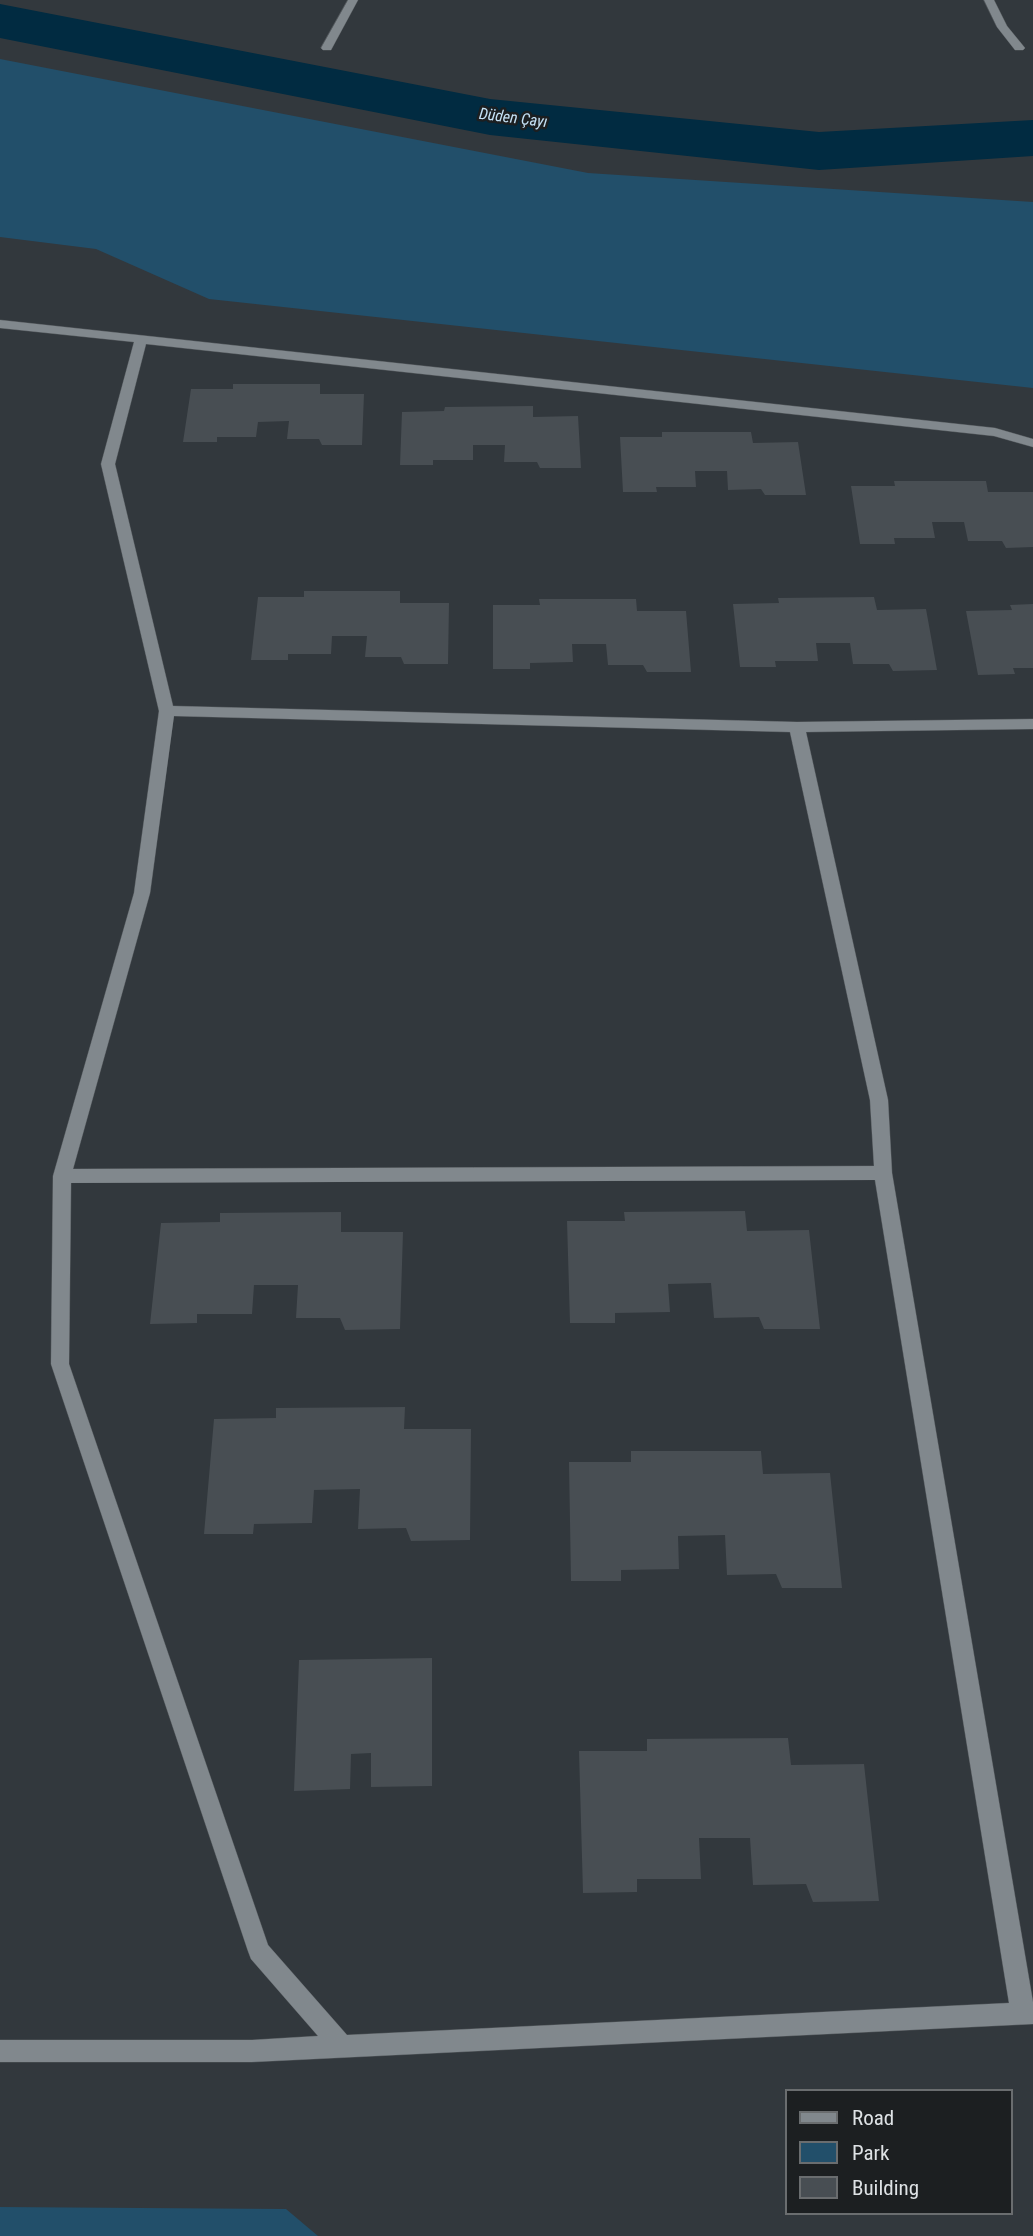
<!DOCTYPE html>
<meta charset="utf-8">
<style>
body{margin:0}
#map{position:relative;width:1033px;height:2236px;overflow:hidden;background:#32383d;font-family:"Roboto Condensed",sans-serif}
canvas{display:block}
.legend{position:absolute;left:785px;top:2089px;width:228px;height:126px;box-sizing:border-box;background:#1c1f21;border:2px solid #6a6d6f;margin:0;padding:9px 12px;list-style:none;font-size:21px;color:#dee2e5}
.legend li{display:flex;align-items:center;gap:14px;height:35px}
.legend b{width:35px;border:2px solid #6a6d6f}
</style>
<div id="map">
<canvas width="1033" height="2236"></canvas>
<ul class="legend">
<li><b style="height:9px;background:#81888d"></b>Road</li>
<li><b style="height:19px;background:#224f6a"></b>Park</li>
<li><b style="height:19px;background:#484e53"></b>Building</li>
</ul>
</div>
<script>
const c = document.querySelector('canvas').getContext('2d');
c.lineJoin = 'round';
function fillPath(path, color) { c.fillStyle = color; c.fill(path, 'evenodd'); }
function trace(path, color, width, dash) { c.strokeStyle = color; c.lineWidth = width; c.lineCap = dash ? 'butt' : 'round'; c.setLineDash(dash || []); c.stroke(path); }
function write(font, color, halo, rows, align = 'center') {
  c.font = font + ' "Roboto Condensed",sans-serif'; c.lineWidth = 5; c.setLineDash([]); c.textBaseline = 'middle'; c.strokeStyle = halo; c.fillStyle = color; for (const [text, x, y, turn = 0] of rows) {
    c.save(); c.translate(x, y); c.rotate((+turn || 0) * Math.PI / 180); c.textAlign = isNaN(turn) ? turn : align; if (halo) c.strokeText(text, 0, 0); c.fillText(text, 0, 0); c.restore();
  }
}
fillPath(new Path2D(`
 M0,59L588,173L1033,202V388L209,299L96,249L0,237Z
 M0,2207L286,2209L318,2236H0Z`), '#224f6a');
fillPath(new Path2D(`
 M0,4L490,99L819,132L1033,120V156L819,170L490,135L0,38Z`), '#012b41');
fillPath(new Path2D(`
 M233,384H320V394H364L362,445H322L319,439H287L289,421L258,422L256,437H217V442H183L191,389H233Z
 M533,406V417L578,416L581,468H540L537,462H504L505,445H473V460H433V465H400L402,412L444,411L445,407Z
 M662,432H751L753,443L798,442L806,495H765L761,489L728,490L727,471H695L696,487H656L657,492H623L620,437H662Z
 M894,481H986L988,492H1033V547L1006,548L1002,541H968L964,522H932L935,538H894L895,544H860L851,486H895Z
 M304,591H400V603H449L448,664H404L401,657H365L367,636H332L331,654H288V660H251L258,597H304Z
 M874,597L877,610L926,609L937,670L893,671L889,664H853L850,643H816L818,661H775L776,667H740L733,604L779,603L778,598Z
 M539,599H636L637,611H686L691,672H647L643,665H608L606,644H572L573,662L530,663V669H493V605H540Z
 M1033,604V668H1013L1015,674L978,675L966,611L1012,610L1010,605Z
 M745,1211L747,1231L809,1230L820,1329H764L759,1317L714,1318L711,1283L668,1284L670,1312L615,1313V1323H570L567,1221H625L624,1212Z
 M341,1212V1232H403L400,1329L345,1330L340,1318H296L298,1285H254L252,1314H197V1323L150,1324L161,1223L220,1222V1213Z
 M405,1407L404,1429H471L470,1540L411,1541L406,1528L358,1529L360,1489L314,1490L312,1523L254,1524L253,1534H204L214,1419L276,1418V1408Z
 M631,1451H761L763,1474L830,1473L842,1588H782L776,1574L727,1575L725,1535L678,1536L679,1569L621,1570V1581H571L569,1462H631Z
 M432,1658V1786L371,1787V1753L351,1754L350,1789L294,1791L299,1660Z
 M788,1738L791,1765L864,1764L879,1901L813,1902L806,1884L753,1885L750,1838H699L701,1879H637V1892L583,1893L579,1751H647V1739Z`), '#484e53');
const minor = new Path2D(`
 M348,0H358L331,50H323L321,48Z
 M984,0H994L1007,26L1025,48L1023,50H1015L997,27Z
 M0,320L995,428L1033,439V447L994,436L146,344L115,464L173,706L797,722L1033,719V729L806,732L888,1100L892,1173L1033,2002V2024L252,2062H0V2040H252L318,2036L251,1959L248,1951L51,1364L53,1176L134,893L159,711L101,464L134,342L0,328ZM174,716L790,732L870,1100L874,1166L73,1169L150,893ZM875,1180L1009,2003L347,2035L268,1945L69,1364L71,1183Z`);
trace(minor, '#51565a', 1);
fillPath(minor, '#81888d');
write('italic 16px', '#c4e1f5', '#1c1f21', [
 ["Düden Çayı",513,119,7]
]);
</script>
